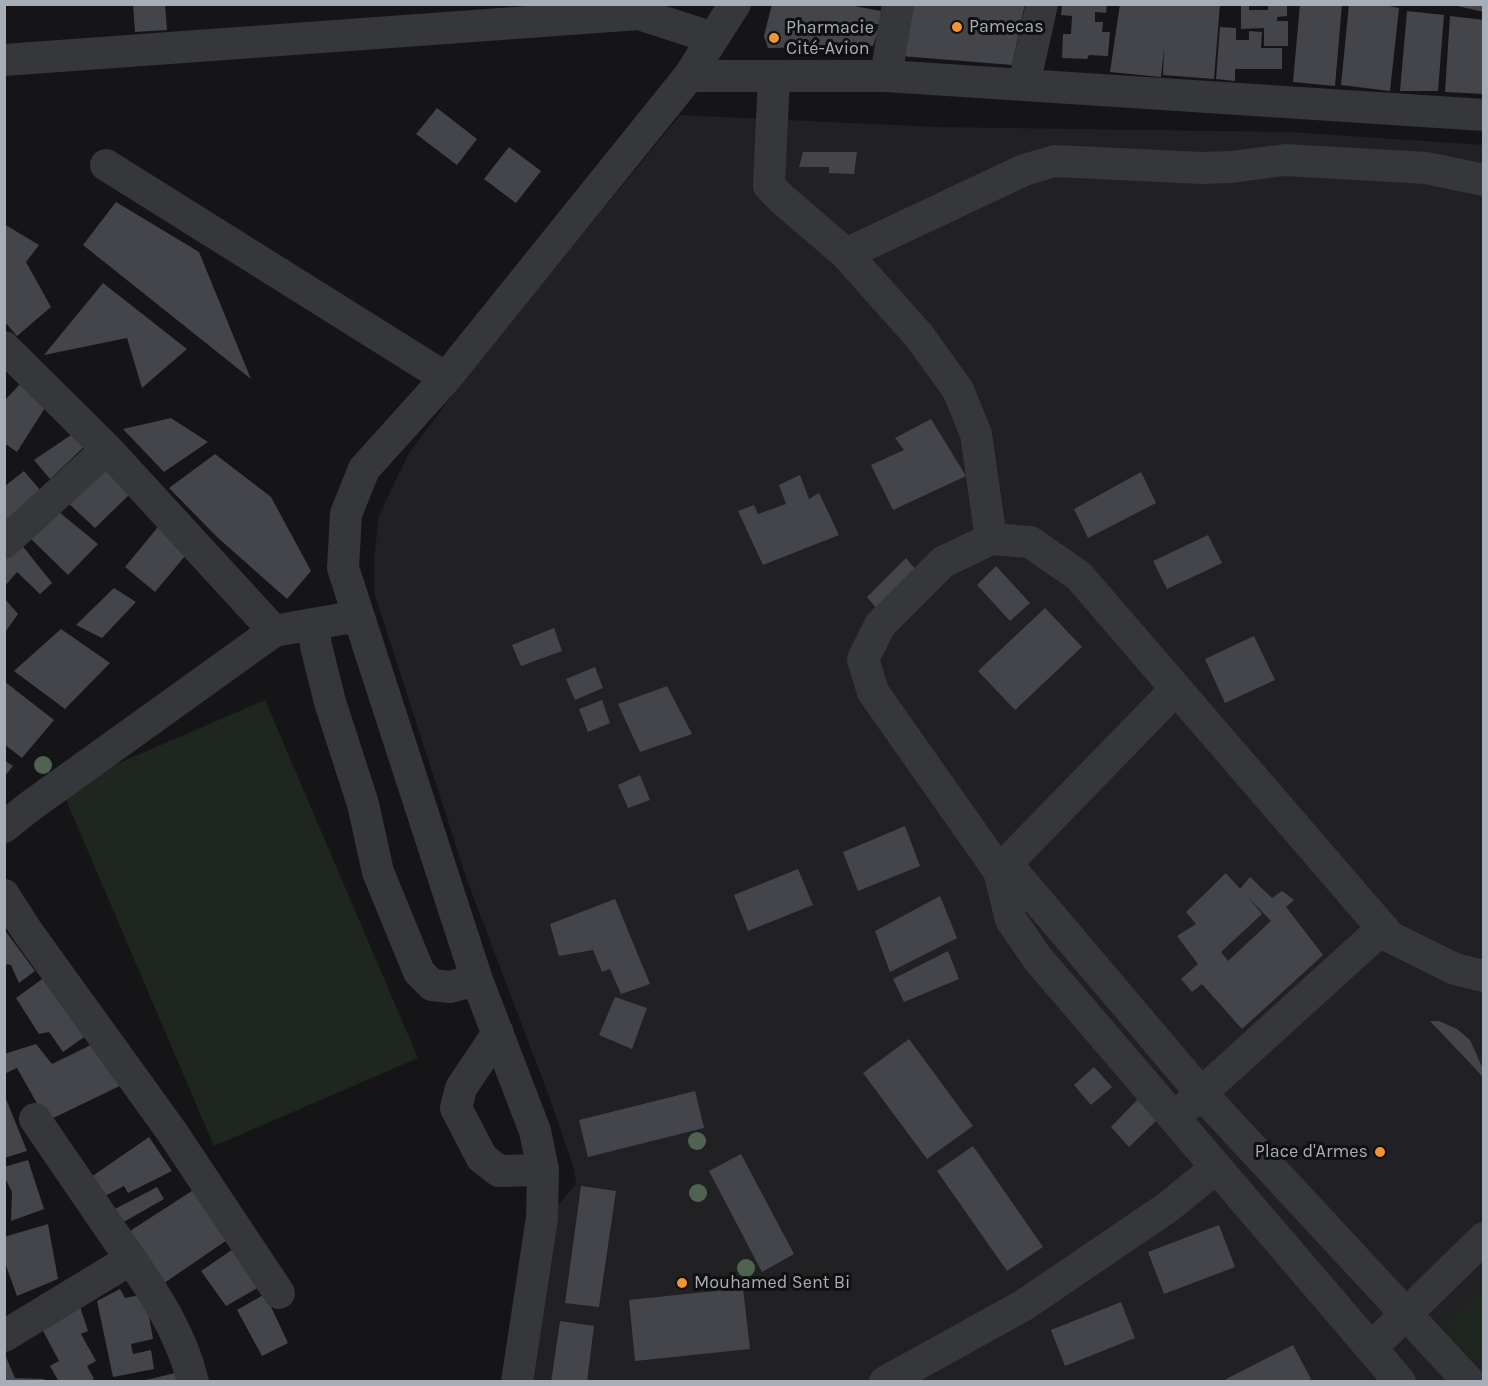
<!DOCTYPE html>
<meta charset="utf-8">
<style>
body{margin:0}
#map{position:relative;width:1488px;height:1386px;overflow:hidden;background:#151517;font-family:Karla,sans-serif}
canvas{display:block}
.frame{position:absolute;inset:0;border:6px solid #a7aeb7;pointer-events:none}
</style>
<div id="map">
<canvas width="1488" height="1386"></canvas>
<div class="frame"></div>
</div>
<script>
const c = document.querySelector('canvas').getContext('2d');
c.lineJoin = 'round';
function fillPath(path, color) { c.fillStyle = color; c.fill(path, 'evenodd'); }
function trace(path, color, width, dash) { c.strokeStyle = color; c.lineWidth = width; c.lineCap = dash ? 'butt' : 'round'; c.setLineDash(dash || []); c.stroke(path); }
function write(font, color, halo, rows, align = 'center') {
  c.font = font + ' Karla,sans-serif'; c.lineWidth = 6; c.setLineDash([]); c.textBaseline = 'middle'; c.strokeStyle = halo; c.fillStyle = color; for (const [text, x, y, turn = 0] of rows) {
    c.save(); c.translate(x, y); c.rotate((+turn || 0) * Math.PI / 180); c.textAlign = isNaN(turn) ? turn : align; if (halo) c.strokeText(text, 0, 0); c.fillText(text, 0, 0); c.restore();
  }
}
fillPath(new Path2D(`
 M680,115L937,127L1291,132L1483,145V1381H530L557,1206L576,1184L574,1169L550,1099L468,883L374,592V559L379,515L408,455L464,379Z`), '#212123');
fillPath(new Path2D(`
 M265,700L418,1058L214,1146L61,788Z
 M1483,1289V1368L1444,1326Z`), '#1f261f');
fillPath(new Path2D(`
 M133,4H165L167,30L135,32Z
 M772,4H844L881,11L880,24H868V29L878,31L873,46L768,48L764,36Z
 M908,4H1025L1012,65L901,56Z
 M1062,4H1107L1106,13L1095,12V22H1103L1102,32H1110L1108,56L1089,55L1087,59L1062,58L1063,34H1071L1072,16L1061,15Z
 M1120,4H1220L1214,79L1163,75L1164,49L1161,77L1110,72Z
 M1241,4H1249V10H1268V4H1287V16L1277,17V21H1288V46H1264V28L1241,29Z
 M1300,4H1342L1335,86L1293,82Z
 M1349,4H1378L1399,8L1390,91L1341,85Z
 M1453,4H1484V12L1453,5Z
 M1407,11L1444,15L1438,91H1400Z
 M1450,16L1484,20V94L1445,92Z
 M1220,27L1236,28V40H1249V31L1262,32L1261,48H1282V69H1235V81L1216,79Z
 M437,108L477,139L457,165L416,134Z
 M509,147L541,171L516,203L484,179Z
 M803,152H857L854,174L829,173V167H799Z
 M116,202L199,252L251,379L83,245Z
 M4,224L39,245L26,262L51,307L17,336L4,321Z
 M103,283L187,349L142,388L127,338L44,355Z
 M22,382L45,408L17,452L7,445L4,446V401Z
 M171,418L208,442L164,472L123,429Z
 M931,419L966,476L893,510L871,465L904,450L895,438Z
 M71,435L86,445L50,479L34,460Z
 M215,454L271,497L311,571L287,599L217,537L169,488Z
 M104,463L133,491L95,528L66,501Z
 M24,471L40,490L5,526V486Z
 M1141,472L1156,503L1088,538L1074,509Z
 M800,475L809,499L819,493L839,535L763,565L738,511L754,505L758,514L786,504L779,485Z
 M59,512L98,544L68,575L30,538Z
 M162,522L190,550L155,592L125,567Z
 M1208,535L1222,563L1167,589L1153,561Z
 M21,544L52,583L40,594L17,572L4,587V560Z
 M906,558L920,575L881,614L867,597Z
 M996,566L1030,603L1010,621L977,585Z
 M114,588L136,602L102,638L76,625Z
 M4,598L18,614L6,631L4,629Z
 M1045,608L1082,647L1015,710L978,671Z
 M554,628L562,651L521,666L512,645Z
 M61,629L110,663L65,709L14,671Z
 M1254,636L1275,680L1225,703L1205,659Z
 M595,667L603,688L575,700L566,679Z
 M4,681L54,720L22,758L4,744Z
 M667,686L692,734L640,752L618,704Z
 M602,700L610,723L588,732L579,709Z
 M4,760L13,766L4,777Z
 M640,775L650,800L628,808L618,785Z
 M905,826L920,866L858,891L843,852Z
 M798,869L813,905L748,931L734,895Z
 M1226,873L1240,889L1250,877L1272,898L1282,891L1294,900L1286,907L1323,955L1242,1029L1202,984L1192,992L1181,979L1198,964L1177,936L1196,924L1186,912ZM1248,897L1271,921L1228,961L1221,952L1262,914Z
 M940,896L957,938L890,972L875,931Z
 M615,899L650,984L621,994L610,969L602,972L593,950L559,956L550,924Z
 M4,929L35,971L19,983L11,965L4,964Z
 M948,951L959,979L904,1002L893,979Z
 M45,977L87,1035L63,1052L49,1032L39,1034L16,998Z
 M615,997L647,1008L632,1049L599,1035Z
 M1430,1021H1439L1457,1029L1470,1040L1483,1069L1484,1078Z
 M909,1039L973,1126L927,1159L863,1073Z
 M97,1042L128,1082L47,1121L17,1068L4,1074V1054L36,1044L52,1064Z
 M1094,1067L1112,1087L1091,1105L1074,1085Z
 M695,1091L704,1128L588,1157L579,1120Z
 M4,1094L27,1151L4,1158Z
 M1140,1097L1158,1119L1129,1147L1111,1127Z
 M149,1137L172,1171L128,1193L124,1186L103,1197L91,1177Z
 M973,1146L1043,1247L1007,1271L937,1171Z
 M741,1154L794,1254L762,1272L709,1171Z
 M28,1160L44,1209L11,1221L12,1192L4,1176V1167Z
 M581,1186L616,1191L599,1307L565,1303Z
 M157,1187L164,1199L120,1224L113,1210Z
 M198,1187L230,1238L157,1288L130,1231Z
 M48,1224L58,1279L17,1296L4,1260V1237Z
 M1219,1225L1235,1267L1164,1294L1148,1252Z
 M236,1247L261,1286L226,1306L201,1271Z
 M743,1288L750,1349L635,1361L629,1300Z
 M120,1289L125,1298L145,1294L153,1339L131,1344L133,1354L151,1350L154,1369L113,1377L97,1301Z
 M265,1294L288,1343L262,1356L237,1310Z
 M77,1297L88,1331L81,1334L96,1361L87,1366L94,1379L89,1382H59L50,1366L59,1361L42,1329Z
 M1121,1302L1135,1338L1065,1366L1051,1330Z
 M560,1321L594,1326L587,1382H551Z
 M1293,1345L1311,1379L1306,1382H1227L1226,1379Z
 M6,1357L15,1378L44,1379L45,1382H4V1358Z
 M179,1372L183,1382H143L142,1381Z`), '#44454a');
trace(new Path2D(`
 M4,60L639,14L713,38
 M689,76H886L1484,115
 M774,76L769,186L782,199L846,254L920,337L958,390L976,434L991,539
 M886,76L898,4
 M1024,85L1042,4
 M106,165L446,378
 M846,254L1024,170L1055,161L1202,168L1231,167L1285,160L1426,168L1484,180
 M4,347L107,449L274,631L358,616
 M4,543L107,449
 M313,624L316,646L330,702L363,804L378,872L419,972L432,985L450,987L477,980
 M4,827L29,807L274,631
 M1006,863L1201,1093L1469,1382
 M999,871L1176,689
 M4,895L27,931L172,1132L279,1293
 M498,1033L461,1088L456,1108L482,1158L499,1171L543,1170
 M1186,1107L1383,928
 M35,1119C61,1157 87,1195 113,1233C145,1279 180,1327 193,1382
 M4,1336L131,1259
 M1371,1348L1484,1238
 M517,1382L542,1218L543,1170L535,1131L477,980L343,568L346,514L364,469L446,378L689,76L735,4
 M885,1382L1024,1305L1168,1207L1216,1168
 M1400,1382L1038,959L1011,920L999,871L873,692L863,659L880,625L943,562L991,539L1030,542L1079,576L1390,937L1455,969L1484,976`), '#36373b', 32);
c.fillStyle = '#506350';
for (const [x, y] of [
 [43,765],
 [697,1141],
 [698,1193],
 [746,1268]
]) { c.beginPath(); c.arc(x, y, 9, 0, 2 * Math.PI); c.fill(); }
for (const [x, y, r, color] of [
 [957,27,6,"#f19432"],
 [774,38,6,"#f19432"],
 [1380,1152,6,"#f19432"],
 [682,1283,6,"#f19432"]
]) { const dot = new Path2D(); dot.arc(x, y, r, 0, 2 * Math.PI); c.fillStyle = color; c.fill(dot); trace(dot, '#101011', 2); }
write('18px', '#a7aeb7', '#101011', [
 ["Pamecas",969,27],
 ["Pharmacie",786,28],
 ["Cité-Avion",786,49],
 ["Place d'Armes",1368,1152,"right"],
 ["Mouhamed Sent Bi",694,1283]
], 'left');
</script>
